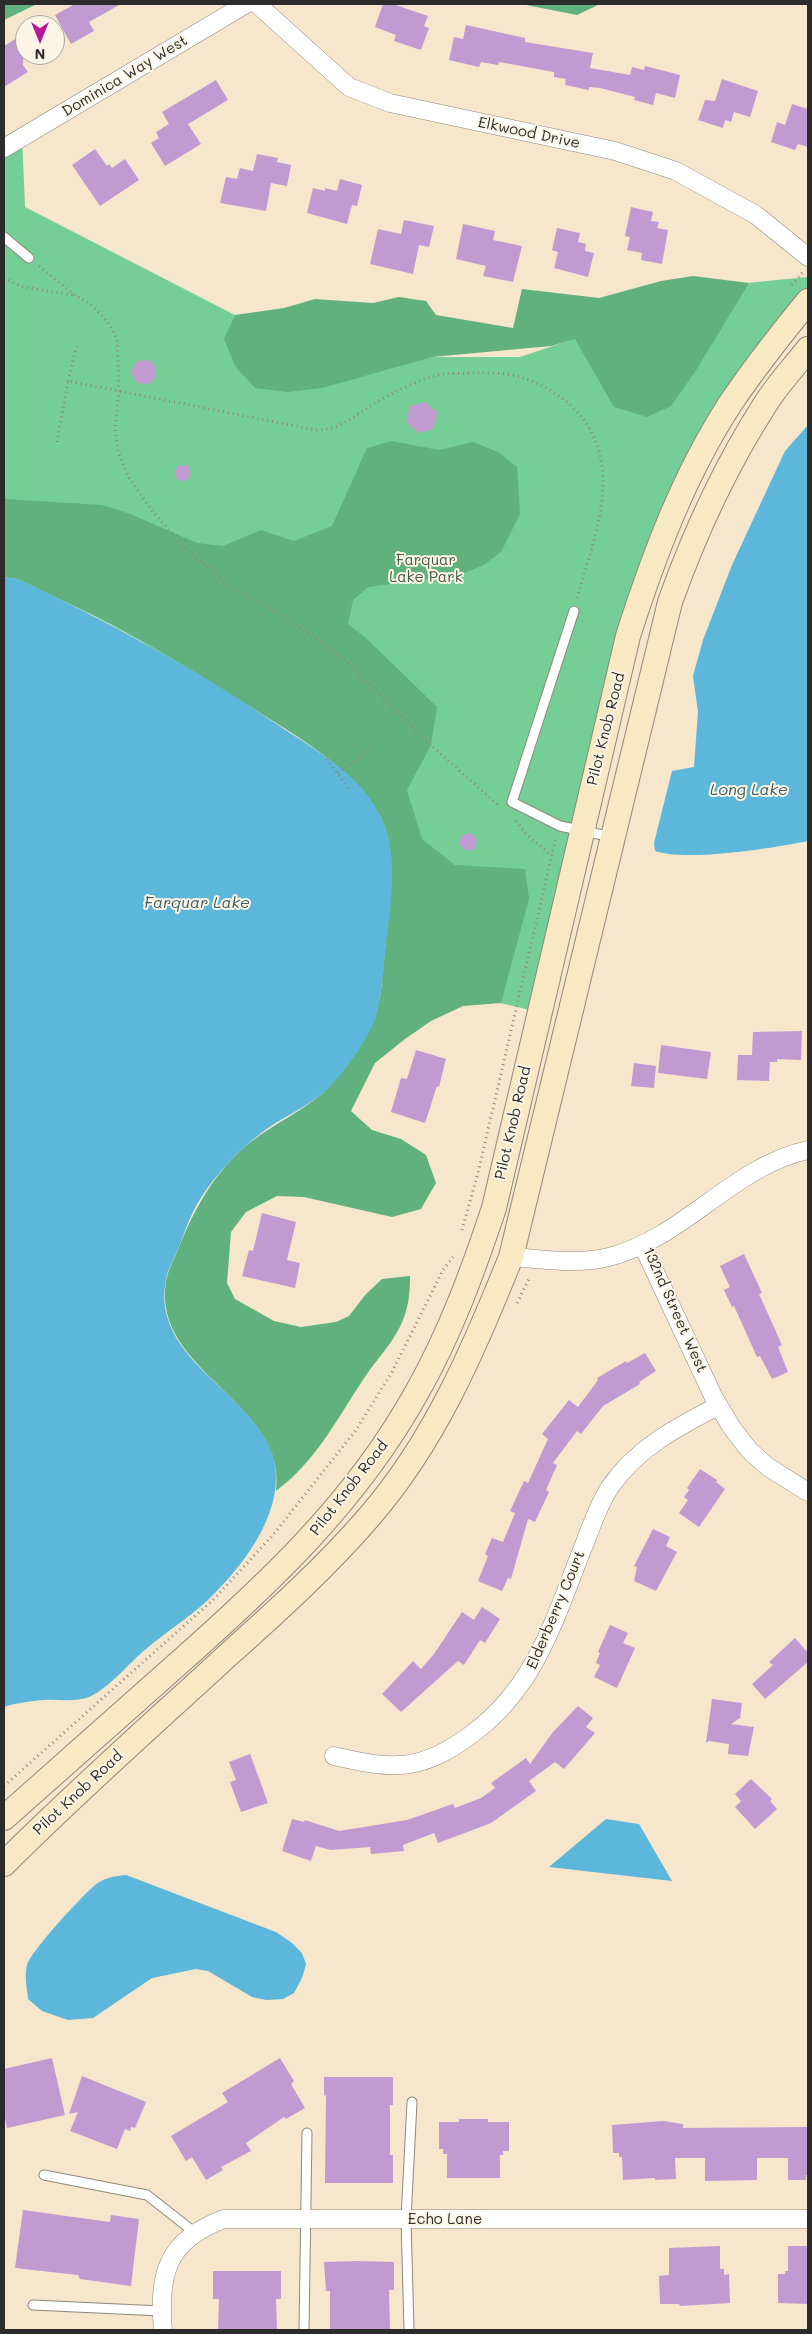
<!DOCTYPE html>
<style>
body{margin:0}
#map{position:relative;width:812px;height:2334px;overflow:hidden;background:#f5e6cc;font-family:Mali,sans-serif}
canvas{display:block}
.frame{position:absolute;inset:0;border:5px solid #2b2b2b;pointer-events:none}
.north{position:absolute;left:15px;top:15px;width:50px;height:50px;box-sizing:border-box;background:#fcf5e5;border:1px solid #a8a49b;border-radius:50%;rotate:180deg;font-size:14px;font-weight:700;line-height:20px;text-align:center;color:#2b2b2b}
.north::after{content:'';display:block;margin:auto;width:18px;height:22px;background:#b5179e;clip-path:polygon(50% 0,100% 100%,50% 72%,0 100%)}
</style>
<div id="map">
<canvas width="812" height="2334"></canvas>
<div class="frame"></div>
<div class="north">N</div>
</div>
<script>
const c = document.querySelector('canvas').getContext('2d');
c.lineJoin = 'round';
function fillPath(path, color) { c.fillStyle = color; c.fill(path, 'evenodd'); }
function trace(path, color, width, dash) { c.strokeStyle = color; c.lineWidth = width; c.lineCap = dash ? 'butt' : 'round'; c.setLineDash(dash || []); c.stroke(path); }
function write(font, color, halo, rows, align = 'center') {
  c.font = font + ' Mali,sans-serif'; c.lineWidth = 4; c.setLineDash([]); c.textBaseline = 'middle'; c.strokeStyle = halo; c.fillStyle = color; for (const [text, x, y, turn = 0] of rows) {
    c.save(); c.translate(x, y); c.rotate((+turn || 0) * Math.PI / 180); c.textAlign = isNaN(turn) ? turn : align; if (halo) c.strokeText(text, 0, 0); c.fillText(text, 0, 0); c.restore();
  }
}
fillPath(new Path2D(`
 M22,137L25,207L266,331L386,357H520L737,284L808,277V301L668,523L538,1012L404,980L381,981C387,933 399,869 383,824C365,769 265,716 217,687C182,667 148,644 113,626C82,609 50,595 18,579L4,577V148Z`), '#75ce95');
fillPath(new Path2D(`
 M4,4H37L4,20Z
 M521,4H600L577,15Z
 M693,276L749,283L695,372L671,406L647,417L614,407L575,339L551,346L432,357L322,388L288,392L255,388L235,366L224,339L235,315L284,308L315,299L373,303L399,297L426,301L436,315L513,328L522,289L599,298L661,281Z
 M391,441L439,450L473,442L498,452L517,467L520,514L501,552L482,566L459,575L368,587L353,600L348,624L367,639L437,707L431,745L407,790L422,839L455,865L525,869L529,899L501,1003L463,1006L431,1021L405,1039L375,1063L351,1111L372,1130L401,1139L426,1155L436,1183L421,1209L392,1217L304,1197L277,1196L246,1212L231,1232L227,1283L235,1299L274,1321L301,1327L336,1322L349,1316L366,1294L382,1279L410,1276C410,1292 409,1305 403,1320C395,1340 381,1354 369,1371C339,1414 319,1459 276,1491C288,1402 151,1372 166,1281C168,1271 173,1261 177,1252C194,1209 215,1170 252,1141C274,1124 304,1110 324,1092C333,1083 374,1026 376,1015C382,992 384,966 386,942C389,902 399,857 382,819C359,772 300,738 257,711C210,681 162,651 113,625C82,609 50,595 18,579L4,577V499L102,505L128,513L197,543L223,546L261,530L294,541L332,526L367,448Z`), '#60b17e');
fillPath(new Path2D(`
 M808,425V841C774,848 687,862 655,851L654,843L672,771L694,767L698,712L693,676L703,640L732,565L785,451Z
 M4,577L18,579C108,622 196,669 278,725C317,751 365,777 383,822C398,859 391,904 386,942C384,962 381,1005 374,1022C365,1043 349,1065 334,1082C316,1103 290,1113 268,1128C239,1149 209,1180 193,1212C187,1224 183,1237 178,1249C174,1259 168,1269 166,1279C151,1355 240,1387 268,1444C294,1496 251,1557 215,1593C195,1614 168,1630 146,1649C130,1662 109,1688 91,1696C76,1703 59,1699 43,1700C30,1701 16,1703 4,1707Z
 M606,1819L639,1824L672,1881L549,1867Z
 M126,1875L276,1932L292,1943L302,1953L306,1964L302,1978L294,1993L283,1999L266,2000L252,1997L208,1971L196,1969L152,1978L93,2018L68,2020L42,2011L28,1999C27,1987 24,1976 27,1965C32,1950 81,1897 94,1886C103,1878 114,1876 126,1875Z`), '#5cb7da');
fillPath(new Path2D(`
 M75,4H121L89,22L94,31L71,44L55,15Z
 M383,4H393L428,16L424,26L429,28L421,50L394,41L396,35L375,27Z
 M466,25L525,38V42L593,53L590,68L630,75L632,67L644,70L645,66L680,75L675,98L656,93L653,105L634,100L635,97L600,88L589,87V90L565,85L566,79L554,77V72L499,62L498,65L481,62L479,67L449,60L454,37L463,39Z
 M25,33L23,65L28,72L4,87V46Z
 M722,79L758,91L750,117L734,112L731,122L725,120L723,128L698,120L705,100L715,101Z
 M216,80L228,100L188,124L201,144L165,166L151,143L159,138L156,132L169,124L162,112Z
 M792,104L808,109V147L798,144L795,150L771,142L777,122L785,125Z
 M95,149L107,166L109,164L112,168L125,159L139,180L100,206L72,165Z
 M257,154L278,158L277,162L291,165L287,186L271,183L266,211L220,203L226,177L237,179L240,168L253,171Z
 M340,179L362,185L357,206L352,205L347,224L307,213L313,188L325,191V188L337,191Z
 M631,207L653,212L651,221L659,222L657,228L668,230L662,264L641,260L642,253L627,250L630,237L625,236Z
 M404,220L434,226L429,247L419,245L413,274L370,264L378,229L401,234Z
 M463,224L495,231L493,240L522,246L513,282L483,276L486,266L456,259Z
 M557,228L580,233L578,242L586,244L585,251L594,253L588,277L554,268L558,252L552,250Z
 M132 372a12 12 0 1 1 24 0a12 12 0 1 1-24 0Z
 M426,402L437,413L433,429L418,433L406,422L410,406Z
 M179,465L188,466L191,474L186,481L178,480L174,472Z
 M471,833L477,839L475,849L466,851L459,844L462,835Z
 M802,1031L801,1060L777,1059V1062H770L769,1081L737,1080L738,1055H752L753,1032Z
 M661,1045L711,1052L707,1079L658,1073Z
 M416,1050L446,1059L439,1087L437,1086L425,1123L391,1112L401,1078L407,1079Z
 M634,1063L656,1066L654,1088L631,1086Z
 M262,1213L296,1222L287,1260L300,1263L295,1288L242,1276L249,1250L253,1251Z
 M744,1254L762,1293L759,1294L782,1345L778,1347L788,1372L772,1379L760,1356L757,1357L734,1306L732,1307L724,1290L730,1287L720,1266Z
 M645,1353L656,1371L639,1382L640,1384L603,1406L581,1434L577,1431L553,1463L557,1465L546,1490L549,1492L535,1522L528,1519L511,1579L508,1578L502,1591L478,1581L488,1556L485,1554L492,1538L503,1542L515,1513L510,1511L524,1481L528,1483L548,1439L542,1434L569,1400L578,1407L598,1380L597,1378L626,1361L627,1363Z
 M700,1469L717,1480L716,1482L725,1489L699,1527L679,1513L688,1500L684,1497L689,1490L687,1488Z
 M653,1529L670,1537L666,1546L677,1552L656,1591L634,1581L637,1567L634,1566Z
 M482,1607L500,1619L485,1643L480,1640L464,1665L458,1661L401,1712L382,1694L413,1661L421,1669L434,1654L462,1612L474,1620Z
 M610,1625L628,1633L623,1643L635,1648L617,1688L594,1677L600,1665L596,1663L600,1653L598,1652Z
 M795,1638L808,1653V1662L765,1699L752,1684L773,1665L769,1662Z
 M712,1699L742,1703L740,1718L731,1724L754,1727L748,1756L728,1754L729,1744L709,1741L706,1743Z
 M578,1706L593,1718L586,1727L595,1733L564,1769L555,1762L529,1781L536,1791L491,1823L438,1843L434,1833L403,1845L404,1851L371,1854L370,1847L330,1850L316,1846L311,1861L282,1851L292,1819L304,1822L305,1820L339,1831L407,1820L453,1804L455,1808L481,1798L495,1788L491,1783L526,1758L530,1764L553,1732Z
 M250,1754L268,1803L241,1812L230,1782L236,1780L229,1762Z
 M751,1779L772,1799L770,1801L777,1809L755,1829L735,1807L741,1801L735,1794Z
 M52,2058L65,2115L7,2128L4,2113V2069Z
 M280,2058L294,2081L291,2084L305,2108L286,2119L284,2117L246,2143L251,2151L221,2167L223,2170L206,2180L192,2157L186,2161L171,2136L228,2102L222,2093Z
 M82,2076L146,2102L135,2128L131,2127L130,2131L125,2129L117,2149L70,2131L78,2112L69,2114Z
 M324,2077H393V2105H390V2155H393V2183H325L326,2095L324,2096Z
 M459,2119H488V2122H509V2151H503V2155H500V2178H447V2154H443V2149H439V2122H459Z
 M663,2121L683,2124V2128L808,2127V2175H806V2180H788V2158H757V2180L705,2181V2158H675L676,2179L655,2180V2178L623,2180L622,2157H619V2153H613L612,2125Z
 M23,2210L110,2222L111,2215L139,2219L131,2286L80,2279L78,2275L15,2268Z
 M720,2246V2269H724V2275L729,2274L730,2303L680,2306L679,2304H660L659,2276L669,2275V2248Z
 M788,2246H807L808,2304L778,2303V2274H785V2271H788Z
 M358,2261L394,2262V2290H389L390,2330H330V2291H326L324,2262Z
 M213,2271H281V2299H276L277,2330H218L219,2299H213Z`), '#c29ad2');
const service = new Path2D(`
 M4,237L29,258
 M574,611L512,802L560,826L612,837
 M44,2175L147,2195L194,2232
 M33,2305L161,2311
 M304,2330L307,2133
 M409,2330L406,2219L412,2102`);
const minor = new Path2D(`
 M257,4L349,87L390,103L615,151L676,171L756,215L808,257
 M4,148L246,4
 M642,1244L714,1398L732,1428L749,1450L768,1467L808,1492
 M511,1257C543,1259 577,1265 609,1257C684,1238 733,1166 808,1150
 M334,1756C394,1770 421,1772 472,1734C537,1686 555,1617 584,1545C591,1526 599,1504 610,1487C637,1448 677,1427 718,1406
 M163,2330C158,2273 167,2240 224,2219H808`);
const secondary = new Path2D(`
 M4,1818C60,1768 116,1719 172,1669C266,1586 355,1504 417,1392C450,1334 473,1271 494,1208L628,636C654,555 684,475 730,404C754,368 781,334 808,301
 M4,1864C76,1792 153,1724 228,1655C277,1611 326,1567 369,1517C435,1441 474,1349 511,1257L670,602C695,532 726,465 766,403C778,384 794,367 808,349`);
trace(service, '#90887c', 11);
trace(minor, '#90887c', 19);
trace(secondary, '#90887c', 26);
trace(new Path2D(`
 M39,266L76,296L89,303L108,322L117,338L119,391L115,427L118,452L129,478L153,512L187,550L235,590L280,614L342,657L422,737L498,805
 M4,278L23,287L73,295
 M792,285L803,272
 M68,381L77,345
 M57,442L68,381L316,430C343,429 352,417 373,404C392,393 421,378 443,374C451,373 461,374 470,373C488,373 509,372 526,379C571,395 603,430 603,480C603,520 588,560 577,598
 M327,759L348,788
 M338,773L372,748
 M516,821L525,833L551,855
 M462,1230L478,1173L556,837
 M517,1303L530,1277
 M4,1786L214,1599L273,1535L356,1430L392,1372L443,1270L453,1257`), '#90887c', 3, [1, 4]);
trace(service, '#fff', 9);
trace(minor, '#fff', 18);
trace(secondary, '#f8e8c3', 24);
write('15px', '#2b2b2b', '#fcf5e5', [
 ["Dominica Way West",125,76,-31],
 ["Elkwood Drive",529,133,12],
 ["Pilot Knob Road",606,729,-76],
 ["Pilot Knob Road",513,1123,-77],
 ["132nd Street West",675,1310,66],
 ["Pilot Knob Road",349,1488,-52],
 ["Elderberry Court",556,1610,-67],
 ["Pilot Knob Road",78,1793,-43],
 ["Echo Lane",445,2219]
]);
write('15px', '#415c4b', '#fcf5e5', [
 ["Farquar",426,560],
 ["Lake Park",426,577]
]);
write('italic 16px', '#3c5c68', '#fcf5e5', [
 ["Long Lake",749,790],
 ["Farquar Lake",197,903]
]);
</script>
